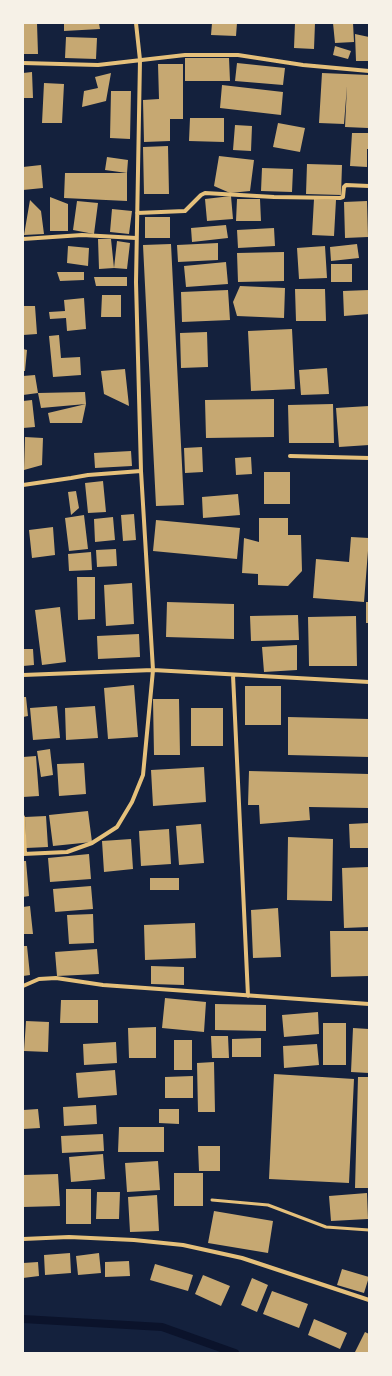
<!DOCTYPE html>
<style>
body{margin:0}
#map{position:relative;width:392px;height:1376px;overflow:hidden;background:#14213d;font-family:Raleway,sans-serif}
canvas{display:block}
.frame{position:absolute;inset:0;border:24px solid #f6f1e7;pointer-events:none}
</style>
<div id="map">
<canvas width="392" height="1376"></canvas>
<div class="frame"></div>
</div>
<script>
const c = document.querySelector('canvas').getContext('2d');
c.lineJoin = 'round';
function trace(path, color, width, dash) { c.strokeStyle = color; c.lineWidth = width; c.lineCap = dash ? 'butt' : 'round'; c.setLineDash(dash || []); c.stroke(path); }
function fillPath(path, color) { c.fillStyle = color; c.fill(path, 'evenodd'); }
trace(new Path2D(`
 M23,1319L162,1327L235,1353`), '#0b132b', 8);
fillPath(new Path2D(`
 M23,23H37L38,54H23Z
 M64,23H99L100,29L64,31Z
 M212,23H237L236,36L211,35Z
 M295,23H315L314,49L294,48Z
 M333,23H353L354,42L335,43Z
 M355,34L369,37V61H356Z
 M66,37L97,38L96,59L65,58Z
 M335,46L351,51L348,59L333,55Z
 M185,58H229L230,81H185Z
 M237,63L285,68L283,85L235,81Z
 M158,64H183V119H170V141L144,142L143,100L159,99Z
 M32,72L33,98H23V73Z
 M111,73L106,101L82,107L84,91L98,88L95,77Z
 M322,73L369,75L368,128L345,127L347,86L344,124L319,123Z
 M44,83L64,84L62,123H42Z
 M222,85L283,92L281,115L220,108Z
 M111,91H131L130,139L110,138Z
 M190,118H224V142L189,141Z
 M278,123L305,128L300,152L273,147Z
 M235,125L252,126L251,151L233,150Z
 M352,133H369V149H367V167L350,166Z
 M168,146L169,194H144L143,147Z
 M219,156L254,160L250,191L230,193L214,186Z
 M107,157L128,160L127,173L105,170Z
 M307,164L342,165L341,195L306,194Z
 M41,165L43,188L23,190V167Z
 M262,168L293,169L292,192L261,191Z
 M65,173H127V201L64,198Z
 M231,196L233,219L207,221L205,199Z
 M50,197L68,204V231H50Z
 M237,199H260L261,221H236Z
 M314,199L336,200L334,236L312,235Z
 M30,200L41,211L44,234L24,235Z
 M77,201L98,203L94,234L73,230Z
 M367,201L368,237L345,238L344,202Z
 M112,209L132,211L129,234L110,232Z
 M145,217H170V238H145Z
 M226,225L228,238L192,242L191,228Z
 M274,228L275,246L238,248L237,230Z
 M98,239H111L114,268L99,269Z
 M117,241L130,243L127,269L114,268Z
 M218,243V260L178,262L177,245Z
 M171,244L184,505L156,506L143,245Z
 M357,244L359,258L331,261L330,247Z
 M68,246L89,248L88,266L67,263Z
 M325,246L327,278L299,279L297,248Z
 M284,252V281L238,282L237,253Z
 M226,262L228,284L186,287L184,266Z
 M331,264H352V282H331Z
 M57,272H84V280L60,281Z
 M94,277H127V286H96Z
 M240,286L285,288L284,318L237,316L233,302Z
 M295,289H325L326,321H296Z
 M228,290L230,320L182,322L181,292Z
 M369,290V314L344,316L343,291Z
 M102,295H121V317H101Z
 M84,298L86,329L67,331L66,318L50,319L49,312L65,311L64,300Z
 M23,306H35L37,334L23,335Z
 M292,329L295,389L251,391L248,331Z
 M207,332L208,367L181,368L180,333Z
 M59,335L61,358L80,357L81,375L53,377L49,336Z
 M23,349L27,350L25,371H23Z
 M327,368L329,394L301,395L299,370Z
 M125,369L129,406L104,394L101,371Z
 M35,375L38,393L23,395V376Z
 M85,392L86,404L41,408L38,393Z
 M274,399V437L206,438L205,400Z
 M32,400L35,427L23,428V401Z
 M86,404L82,423H50L48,413Z
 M333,404L334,443H289L288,405Z
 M369,406V445L339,447L336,408Z
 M25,437L43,438L42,465L24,470Z
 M202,447L203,472L185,473L184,448Z
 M131,451L132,466L95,468L94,453Z
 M251,457L252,474L236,475L235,458Z
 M264,472H290V504H264Z
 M103,481L106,512L88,513L85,483Z
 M76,491L79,508L71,515L68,492Z
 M238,494L240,515L203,518L202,497Z
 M134,514L136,540L123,541L121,515Z
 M84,515L88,549L69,551L65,518Z
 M113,517L115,540L95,542L94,519Z
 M259,518H288V535H301L302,571L288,586L258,585V574L242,573L244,538L259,542Z
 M156,520L240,528L237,559L153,551Z
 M53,527L55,555L32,558L29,530Z
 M351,537L369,538L364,602L313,598L316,559L349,562Z
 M116,549L117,566L97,567L96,550Z
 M91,552L92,570L69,571L68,554Z
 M77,577H95V619L78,620Z
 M132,583L134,624L106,626L104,585Z
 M167,602L234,604V639L166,637Z
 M366,602H369V623H366Z
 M60,607L66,662L42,665L35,610Z
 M298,615L299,640L251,641L250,616Z
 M356,616L357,666H309L308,617Z
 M139,634L140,657L98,659L97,636Z
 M297,645V670L264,672L262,647Z
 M23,649H33L34,665L23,666Z
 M134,685L138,737L108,739L104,688Z
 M245,686H281V725H245Z
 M23,697H26L28,716L23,717Z
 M153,699H179L180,755H154Z
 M57,706L60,738L33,740L30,708Z
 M95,706L98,738L66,740L65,708Z
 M191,708H223V746H191Z
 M288,717L369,719V757L288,755Z
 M50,749L53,775L41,777L37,751Z
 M36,756L39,796L23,797V757Z
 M84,763L86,794L59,796L57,764Z
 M204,767L206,802L153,806L151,770Z
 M249,771L369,774V808L309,807L310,820L260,824L259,805H248Z
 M88,811L92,842L53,846L49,815Z
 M46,816L48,847L26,848L25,817Z
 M369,823V848H350L349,824Z
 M201,824L204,863L179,865L176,826Z
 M169,829L171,864L141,866L139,831Z
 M288,837L333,839L332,901L287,900Z
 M131,839L133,869L104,872L102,841Z
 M89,854L91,879L50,882L48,858Z
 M23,861H26L29,896L23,897Z
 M369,867V927L344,928L342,868Z
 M150,878H179V890H150Z
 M91,886L93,909L55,912L53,889Z
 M30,906L33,934H23V907Z
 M278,908L281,957L253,958L251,910Z
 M93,914L94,943L69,944L67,915Z
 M195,923L196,958L145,960L144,925Z
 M330,931H369V976L331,977Z
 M23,946H27L30,975L23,976Z
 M97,949L99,974L57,976L55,952Z
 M151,966L184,967V985L151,984Z
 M165,998L206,1002L204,1032L162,1028Z
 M61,1000H98V1023H60Z
 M215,1004L266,1005V1031L215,1030Z
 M318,1012L319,1034L284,1037L282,1015Z
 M26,1021L49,1022L48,1052L24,1051Z
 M323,1023H346V1065H323Z
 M156,1027V1058H129L128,1028Z
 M353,1028L369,1029V1073L351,1072Z
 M211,1036H228L229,1058H212Z
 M261,1038V1057H232V1039Z
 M174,1040H192V1070H174Z
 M116,1042L117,1063L84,1065L83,1044Z
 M317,1044L319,1065L284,1068L283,1046Z
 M214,1062L215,1112H198L197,1063Z
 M115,1070L117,1095L78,1098L76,1073Z
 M274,1074L354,1079L349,1183L269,1179Z
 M193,1076V1098H165V1077Z
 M358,1077H369V1188H355Z
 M96,1105L97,1124L64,1126L63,1107Z
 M38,1109L40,1128L23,1129V1110Z
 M159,1109H179V1124L159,1123Z
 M119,1127H164V1152H118Z
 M103,1134L104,1151L62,1153L61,1136Z
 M198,1146H220V1171H199Z
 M103,1154L105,1179L71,1182L69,1157Z
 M158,1161L160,1190L127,1192L125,1163Z
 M174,1173H203V1206H174Z
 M58,1174L60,1206L23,1207V1175Z
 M66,1189H91V1224H66Z
 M97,1192H120L119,1219H96Z
 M367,1193L368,1219L331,1221L329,1196Z
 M157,1195L159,1231L130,1232L128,1197Z
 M214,1211L273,1221L268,1253L208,1243Z
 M70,1253L71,1273L45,1275L44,1255Z
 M99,1253L101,1273L78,1275L76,1256Z
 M129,1261L130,1276L105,1277V1262Z
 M38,1262L39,1276L23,1278V1263Z
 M155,1264L193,1275L188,1291L150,1280Z
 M342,1269L369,1277L364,1293L337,1285Z
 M203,1275L230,1286L221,1306L195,1294Z
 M252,1278L268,1285L257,1312L241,1305Z
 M272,1291L308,1304L299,1328L263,1314Z
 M314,1319L347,1333L340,1349L308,1335Z
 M365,1332L369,1334V1353H357L355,1352Z`), '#c6a872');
trace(new Path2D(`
 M212,1200L268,1205L326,1227L369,1230`), '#e5c07b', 3);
trace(new Path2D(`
 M23,63L98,65L185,55H238L303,65L369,71
 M137,213L185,211L201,195L205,193L274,197L340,198L343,197L344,187L346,185L369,186
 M23,239L82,235L136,238
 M290,456L369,458
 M23,485L71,478L88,475L141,471
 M23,675L153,670L369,682
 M233,675L248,996
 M23,817L25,854
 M23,854L67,852L92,843L117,827L132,802L143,775L153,670L141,471L136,282L140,60L136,23
 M23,986L39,979L56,978L103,985L369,1004
 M23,1239L69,1237L134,1240L183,1245L242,1258L369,1300`), '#e5c07b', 4);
</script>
